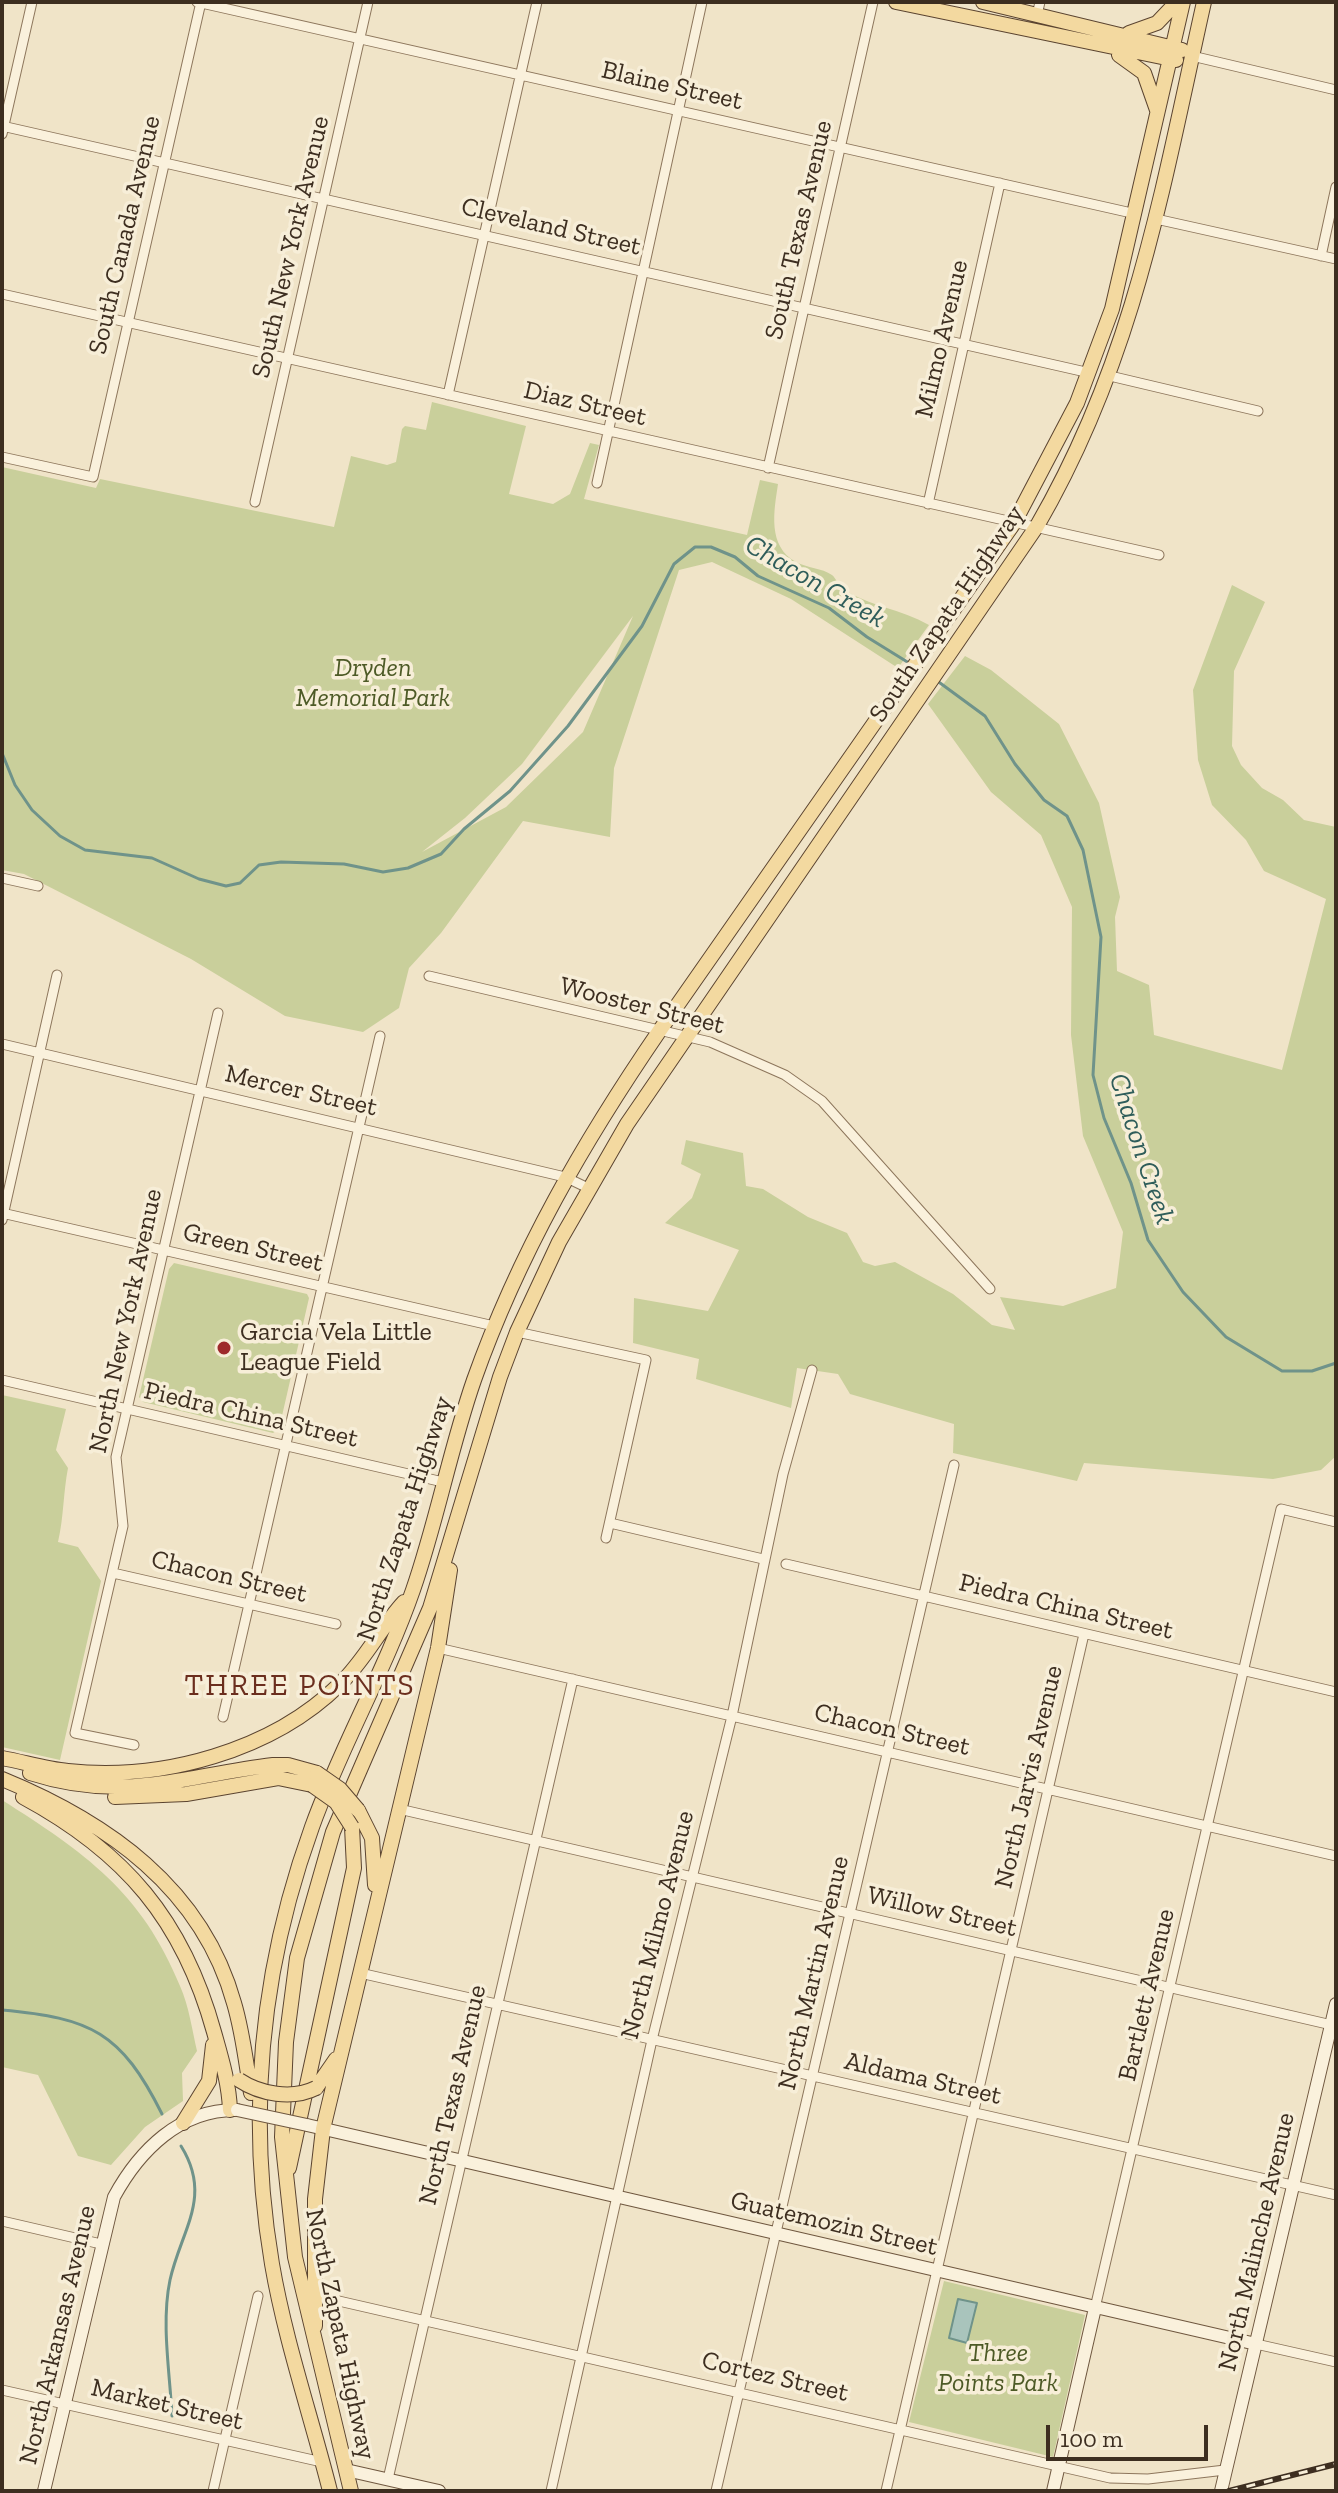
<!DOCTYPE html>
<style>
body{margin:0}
#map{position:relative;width:1338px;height:2493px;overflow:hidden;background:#f0e4c8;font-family:"Zilla Slab",serif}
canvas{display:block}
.frame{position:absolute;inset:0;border:4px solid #3d2e20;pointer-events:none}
.scale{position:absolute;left:1046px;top:2425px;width:162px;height:36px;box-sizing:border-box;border:4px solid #3d2e20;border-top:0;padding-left:10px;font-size:24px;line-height:28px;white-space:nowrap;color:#3d2e20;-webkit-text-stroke:6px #f7eed8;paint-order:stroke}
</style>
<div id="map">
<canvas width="1338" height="2493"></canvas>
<div class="frame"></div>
<div class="scale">100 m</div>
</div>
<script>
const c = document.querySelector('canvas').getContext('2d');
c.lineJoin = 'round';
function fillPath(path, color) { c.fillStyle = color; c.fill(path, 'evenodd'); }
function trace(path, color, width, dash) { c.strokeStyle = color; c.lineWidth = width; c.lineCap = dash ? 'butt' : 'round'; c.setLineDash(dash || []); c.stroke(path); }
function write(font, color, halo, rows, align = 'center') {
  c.font = font + ' "Zilla Slab",serif'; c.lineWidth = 7; c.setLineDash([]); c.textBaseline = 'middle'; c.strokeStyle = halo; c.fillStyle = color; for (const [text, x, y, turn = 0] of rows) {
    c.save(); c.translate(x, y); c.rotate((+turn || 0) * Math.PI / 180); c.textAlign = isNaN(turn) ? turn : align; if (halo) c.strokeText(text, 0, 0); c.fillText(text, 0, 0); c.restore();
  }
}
fillPath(new Path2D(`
 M432,402L526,426L509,494L553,504L570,494L590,443L599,445L584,499L747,535L760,480L778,484C774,511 767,546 796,562C807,568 822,568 832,575C836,578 838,585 843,589C869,606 901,609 929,625L898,668L791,599L712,562L679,570L614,768L610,837L523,821L441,933L409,968L399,1008L363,1032L285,1016L191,959L24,874L2,870V467L96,488L100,479L334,527L351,456L387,465L396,462L402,429L405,426L426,430ZM633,616L583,732L506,807L422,852L465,818L522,764Z
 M1232,585L1265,602L1234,671L1232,746L1241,765L1262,788L1283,800L1304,820L1336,827V1456L1321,1470L1273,1479L1084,1463L1077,1481L953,1453L954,1424L850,1394L838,1374L797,1368L791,1408L696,1379L699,1359L633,1343L634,1298L708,1311L739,1250L665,1223L692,1198L701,1174L681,1164L686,1140L743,1153L746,1186L763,1189L808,1217L847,1233L863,1262L875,1266L895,1262L953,1294L992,1325L1015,1330L1000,1297L1063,1306L1116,1288L1123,1232L1083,1136L1071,1035L1072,907L1041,835L991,792L928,704L965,656L991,670L1059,724L1099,803L1120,897L1115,917L1117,971L1149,985L1154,1035L1282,1070L1326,899L1264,871L1246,840L1212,805L1198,760L1193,690Z
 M174,1263L307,1294L309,1298L279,1429L273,1433L143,1402L139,1397L169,1269Z
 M2,1395L66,1409L56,1450L68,1468C63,1494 64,1516 58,1542L78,1547L101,1581L60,1760L2,1747Z
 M2,1800C84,1852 142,1892 180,1986C189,2006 192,2030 197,2051L182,2073L183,2101L145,2127L111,2165L78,2156L38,2075L2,2067Z
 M944,2281L1085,2315L1053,2457L909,2422Z`), '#c9cf9b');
const water = new Path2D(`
 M958,2299L977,2303L967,2343L949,2338Z`);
fillPath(water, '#a9c4bc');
trace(water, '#6f938a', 2);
trace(new Path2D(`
 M936,680L985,716L1015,764L1044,800L1067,816L1083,850L1101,937L1093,1075L1104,1118L1131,1183L1148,1240L1183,1292L1226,1337L1282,1371H1312L1336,1363
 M2,753L15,785L32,810L60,836L85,850L152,858L199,879L226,886L240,883L259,865L281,862L344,864L383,872L408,868L441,854L464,829L510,791L568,726L642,626L674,564L695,547H711L735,557L758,576L829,608L867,637L909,663
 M2,2010C91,2018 121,2032 162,2114
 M172,2416C170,2373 161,2323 170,2280C181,2230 213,2197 181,2146`), '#6f938a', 3);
const street = new Path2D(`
 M197,2L1136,214
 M1037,15L1040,2
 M1192,56L1336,90
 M2,126L1090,373
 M2,134L32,2
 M1156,219L1336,259
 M1321,256L1336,187
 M2,294L1159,555
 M1110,376L1258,411
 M448,395L537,2
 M2,457L93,477L201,2
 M768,468L873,2
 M597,483L702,2
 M255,502L368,2
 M928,504L1000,183
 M2,878L38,886
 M429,976L710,1042L785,1075L822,1101L990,1289
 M2,1044L565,1177L588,1188
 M2,1213L494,1326
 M2,1220L57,975
 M517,1332L646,1360L606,1538
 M2,1380L443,1482
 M610,1523L763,1559
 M786,1564L1336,1692
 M113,1573L336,1624
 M438,1648L1336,1856
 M223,1717L380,1036
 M134,1745L75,1733L123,1526L116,1457L218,1013
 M399,1809L1336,2026
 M360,1973L1336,2195
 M2,2221L101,2244
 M317,2296L1110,2478L1148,2479L1225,2470
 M1095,2308L1281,1509L1336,1522
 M1256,2344L1336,2362
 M2,2390L322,2462
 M388,2479L573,1679
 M213,2491L258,2296
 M551,2491L652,2040L732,1716L783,1474L812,1370
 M716,2491L954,1465
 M886,2491L1084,1634`);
const secondary = new Path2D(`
 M307,2125L1256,2344
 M346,2470L439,2491
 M44,2491L114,2197C139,2151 180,2109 237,2110
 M1053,2491L1095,2308
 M1221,2491L1336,2004`);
const primary = new Path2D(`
 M896,2L1176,60
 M983,2L1182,50
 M1129,33L1157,23L1177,2
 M1119,55L1144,73L1157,110
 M2,1758C24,1762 46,1769 68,1771C162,1781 272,1751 340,1684C366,1659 380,1628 404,1602
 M30,1773C123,1803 182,1776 273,1765H288L317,1773
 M2,1779C107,1822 202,1888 234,2003C243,2033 246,2063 251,2093
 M23,1797C125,1852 183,1920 214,2032C221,2057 229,2083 230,2110
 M115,1797L186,1794L278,1778L312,1785
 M358,1810L372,1838L375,1885
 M316,2088L336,2059
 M183,2123L209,2081L213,2045
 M289,2168L354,1868L352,1827
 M315,2326V2199L323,2129L438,1648L450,1570
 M330,2491C311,2416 285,2340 272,2264C247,2116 261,1968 312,1827C341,1746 385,1671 413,1590C437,1521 450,1449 474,1380C519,1253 584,1141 660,1030L1014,523L1077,403L1112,309L1183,2
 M351,2491L295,2257L282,2137L286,2042L297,1958L333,1832L430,1608L500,1377L517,1332L559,1242L627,1124L1037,526C1135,357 1162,190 1204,2`);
trace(street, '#8d765c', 11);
trace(secondary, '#6f573f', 14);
trace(primary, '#5b4430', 16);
trace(street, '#faf1dc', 9);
trace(secondary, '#faf1dc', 12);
trace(primary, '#f3d9a0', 14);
const rail = new Path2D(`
 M1229,2491L1336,2464`);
trace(rail, '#3d2e20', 6);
trace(rail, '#f7eed8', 3, [9]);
const secondaryBridge = new Path2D(`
 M237,2110L307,2125`);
const primaryBridge = new Path2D(`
 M317,1773L340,1789L358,1810
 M312,1785L336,1802L352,1827
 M239,2080C260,2094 292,2100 316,2088`);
trace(secondaryBridge, '#6f573f', 14, []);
trace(primaryBridge, '#5b4430', 16, []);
trace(secondaryBridge, '#faf1dc', 12);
trace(primaryBridge, '#f3d9a0', 14);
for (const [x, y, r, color] of [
 [224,1348,8,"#9e2a2b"]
]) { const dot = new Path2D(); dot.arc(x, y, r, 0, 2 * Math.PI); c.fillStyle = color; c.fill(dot); trace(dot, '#f7eed8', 3); }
write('26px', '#3d2e20', '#f7eed8', [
 ["Blaine Street",672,86,13],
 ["Cleveland Street",551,227,13],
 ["South Texas Avenue",799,230,-77],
 ["South Canada Avenue",125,235,-77],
 ["South New York Avenue",291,247,-77],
 ["Milmo Avenue",942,339,-77],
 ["Diaz Street",585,404,13],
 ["South Zapata Highway",947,614,-56],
 ["Wooster Street",642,1006,14],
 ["Mercer Street",301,1091,13],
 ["Green Street",253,1248,13],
 ["North New York Avenue",126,1321,-78],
 ["Piedra China Street",251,1415,13],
 ["North Zapata Highway",405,1519,-72],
 ["Chacon Street",229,1577,13],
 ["Piedra China Street",1066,1607,13],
 ["Chacon Street",892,1730,13],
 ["North Jarvis Avenue",1029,1777,-77],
 ["Willow Street",942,1912,13],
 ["North Milmo Avenue",658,1925,-76],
 ["North Martin Avenue",814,1973,-77],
 ["Bartlett Avenue",1147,1995,-77],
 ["Aldama Street",923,2079,13],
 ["North Texas Avenue",453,2095,-77],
 ["Guatemozin Street",834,2224,13],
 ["North Malinche Avenue",1257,2242,-77],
 ["North Zapata Highway",340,2334,78],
 ["North Arkansas Avenue",58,2335,-77],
 ["Cortez Street",775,2377,13],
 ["Market Street",167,2405,13]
]);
write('italic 26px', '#4d5a26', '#f7eed8', [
 ["Dryden",373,669],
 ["Memorial Park",373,699],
 ["Three",998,2354],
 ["Points Park",998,2384]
]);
write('26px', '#3d2e20', '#f7eed8', [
 ["Garcia Vela Little",240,1333],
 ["League Field",240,1363]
], 'left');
write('italic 28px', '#2f5d5a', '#f7eed8', [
 ["Chacon Creek",815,582,30],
 ["Chacon Creek",1141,1149,72]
]);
c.letterSpacing = '2px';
write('30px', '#6b2e1e', '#f7eed8', [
 ["THREE POINTS",300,1686]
]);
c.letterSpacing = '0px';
</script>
